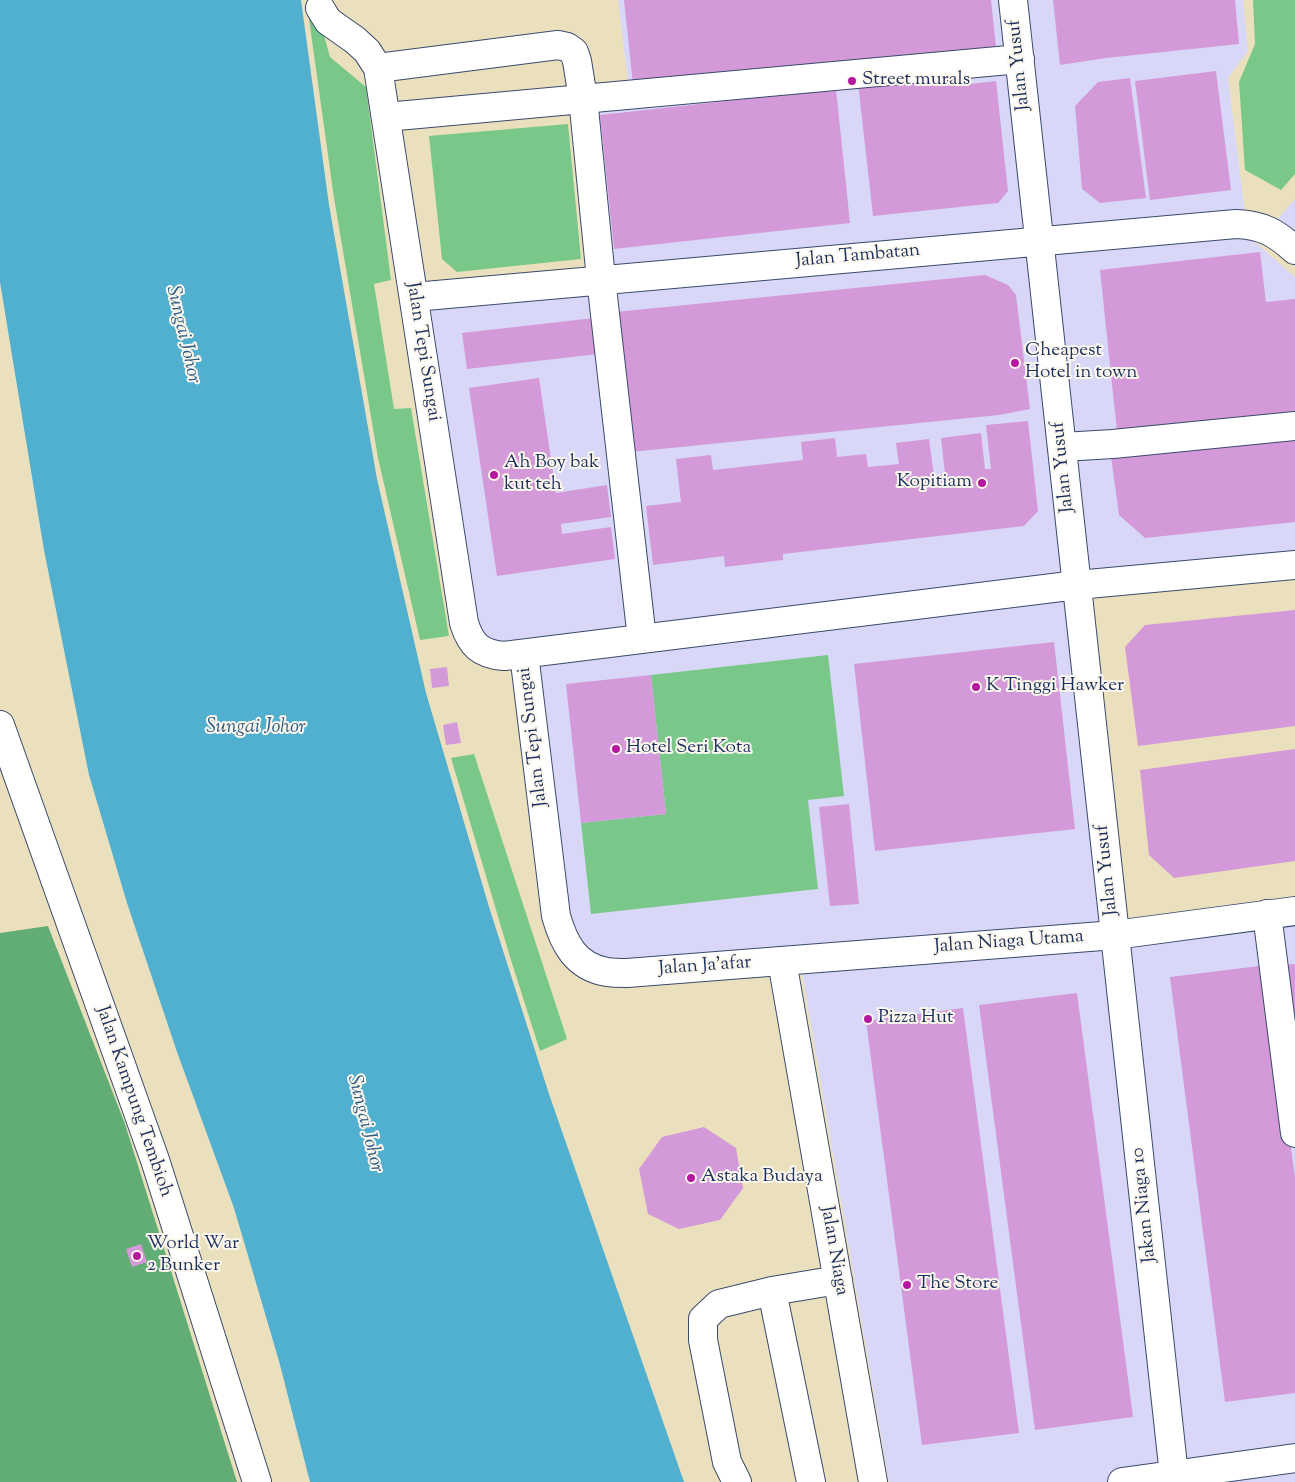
<!DOCTYPE html>
<style>
body{margin:0}
canvas{display:block;background:#ebe0bd}
</style>
<canvas width="1295" height="1482"></canvas>
<script>
const c = document.querySelector('canvas').getContext('2d');
c.lineJoin = 'round';
function fillPath(path, color) { c.fillStyle = color; c.fill(path, 'evenodd'); }
function trace(path, color, width, dash) { c.strokeStyle = color; c.lineWidth = width; c.lineCap = dash ? 'butt' : 'round'; c.setLineDash(dash || []); c.stroke(path); }
function write(font, color, halo, rows, align = 'center') {
  c.font = font + ' "Sorts Mill Goudy",serif'; c.lineWidth = 4; c.setLineDash([]); c.textBaseline = 'middle'; c.strokeStyle = halo; c.fillStyle = color; for (const [text, x, y, turn = 0] of rows) {
    c.save(); c.translate(x, y); c.rotate((+turn || 0) * Math.PI / 180); c.textAlign = isNaN(turn) ? turn : align; if (halo) c.strokeText(text, 0, 0); c.fillText(text, 0, 0); c.restore();
  }
}
fillPath(new Path2D(`
 M618,0H1243L1248,51L1228,78L1248,236L1295,277V566L1091,595L1126,922L628,963L594,957L569,928L534,641L495,645L483,638L476,625L465,567L430,307L594,291L578,112L631,106Z
 M1295,199V266L1262,237Z
 M1295,923V1482H889L802,972Z`), '#d9d7f8');
fillPath(new Path2D(`
 M1253,0H1295V174L1281,190L1245,170L1239,82L1255,44Z
 M319,18L330,57L366,87L391,280L374,284L394,409L411,408L449,636L420,640L378,458L334,198L309,19Z
 M568,124L581,259L457,272L442,259L429,136Z
 M828,655L844,796L808,800L818,889L591,914L581,823L666,814L651,675Z
 M474,754L567,1039L540,1051L510,957L451,758Z`), '#79c889');
fillPath(new Path2D(`
 M48,926L125,1124L237,1482H0V933Z`), '#62ac75');
fillPath(new Path2D(`
 M0,0H301L329,205L377,479L426,693L489,907L549,1094L684,1482H310L279,1361L234,1208L177,1052L127,903L89,775L44,550L0,282Z`), '#51afcf');
fillPath(new Path2D(`
 M624,0H991L996,47L633,85Z
 M1053,0H1235L1239,44L1106,58L1060,65Z
 M968,71L970,84L996,81L1008,191L998,203L873,216L858,83Z
 M1216,71L1231,190L1150,200L1135,81Z
 M1130,78L1146,198L1100,203L1082,189L1075,106L1098,82Z
 M836,89L850,223L614,249L600,115Z
 M1260,252L1266,302L1295,299V422L1118,441L1100,270Z
 M985,275L1008,285L1016,295L1030,409L999,415L631,452L616,312Z
 M594,318L598,354L467,369L462,333Z
 M539,378L556,493L607,485L611,517L561,524L562,534L611,527L615,559L497,576L469,388Z
 M1028,421L1038,511L1024,526L783,554V560L725,567L724,556L653,565L646,506L681,502L676,459L711,455L713,470L803,460L801,442L835,438L837,457L866,454L868,467L899,464L896,443L929,439L934,476L945,474L941,438L981,433L985,469H991L986,425Z
 M1295,429V522L1145,538L1119,515L1110,449Z
 M1295,610V726L1138,746L1125,647L1145,625Z
 M1054,642L1075,829L875,851L854,664Z
 M447,667L449,686L432,688L430,669Z
 M651,675L666,814L581,823L566,684Z
 M457,722L461,743L446,745L443,725Z
 M1295,749V861L1174,878L1149,855L1140,770Z
 M849,804L859,904L830,906L819,807Z
 M1295,964V1067L1281,965Z
 M1267,965L1295,1178V1393L1225,1402L1170,977Z
 M1077,993L1133,1417L1035,1430L979,1005Z
 M963,1008L1019,1433L922,1445L866,1021Z
 M704,1127L736,1148L743,1188L720,1220L679,1229L648,1214L639,1169L662,1137Z
 M141,1244L147,1262L132,1267L126,1249Z`), '#d399d8');
const minor = new Path2D(`
 M1013,0L1174,1475
 M320,8L328,21L355,40L367,51L378,68L464,623C471,645 480,654 504,656L1077,585L1295,565
 M378,68L558,45L567,47L574,52L577,61L583,98L601,279L642,639
 M386,117L1020,59
 M414,297L1236,224C1263,225 1276,233 1295,250
 M1062,447L1113,444L1295,426
 M524,654L556,916C564,944 576,967 607,972C613,973 620,973 627,973L1115,935L1295,911
 M0,725L155,1160L257,1482
 M1267,914L1295,1133
 M782,961L873,1482
 M772,1291L811,1482
 M737,1482L727,1462L703,1340V1319L719,1304L772,1291L838,1280
 M1122,1482L1295,1458`);
trace(minor, '#3a4a6c', 30);
trace(minor, '#fff', 28);
for (const [x, y, r, color] of [
 [852,81,5,"#b5179e"],
 [1015,363,5,"#b5179e"],
 [494,475,5,"#b5179e"],
 [982,483,5,"#b5179e"],
 [976,687,5,"#b5179e"],
 [616,749,5,"#b5179e"],
 [868,1019,5,"#b5179e"],
 [691,1178,5,"#b5179e"],
 [137,1256,5,"#b5179e"],
 [907,1285,5,"#b5179e"]
]) { const dot = new Path2D(); dot.arc(x, y, r, 0, 2 * Math.PI); c.fillStyle = color; c.fill(dot); trace(dot, '#fbf7ec', 2); }
write('19px', '#1b2f5e', '#fbf7ec', [
 ["Jalan Yusuf",1020,65,-96],
 ["Jalan Tambatan",858,257,-5],
 ["Jalan Tepi Sungai",422,352,81],
 ["Jalan Yusuf",1064,467,-96],
 ["Jalan Tepi Sungai",534,737,-97],
 ["Jalan Yusuf",1108,870,-96],
 ["Jalan Niaga Utama",1009,943,-4],
 ["Jalan Ja'afar",705,967,-4],
 ["Jalan Kampung Tembioh",133,1102,71],
 ["Jakan Niaga 10",1145,1205,-96],
 ["Jalan Niaga",833,1251,80]
]);
write('19px', '#1b2f5e', '#fbf7ec', [
 ["Street murals",862,81],
 ["Cheapest",1025,352],
 ["Hotel in town",1025,374],
 ["Ah Boy bak",504,464],
 ["kut teh",504,486],
 ["Kopitiam",972,483,"right"],
 ["K Tinggi Hawker",986,687],
 ["Hotel Seri Kota",626,749],
 ["Pizza Hut",878,1019],
 ["Astaka Budaya",701,1178],
 ["World War",147,1245],
 ["2 Bunker",147,1267],
 ["The Store",917,1285]
], 'left');
write('italic 20px', '#2e5c86', '#fbf7ec', [
 ["Sungai Johor",182,335,77],
 ["Sungai Johor",256,729],
 ["Sungai Johor",364,1124,76]
]);
</script>
